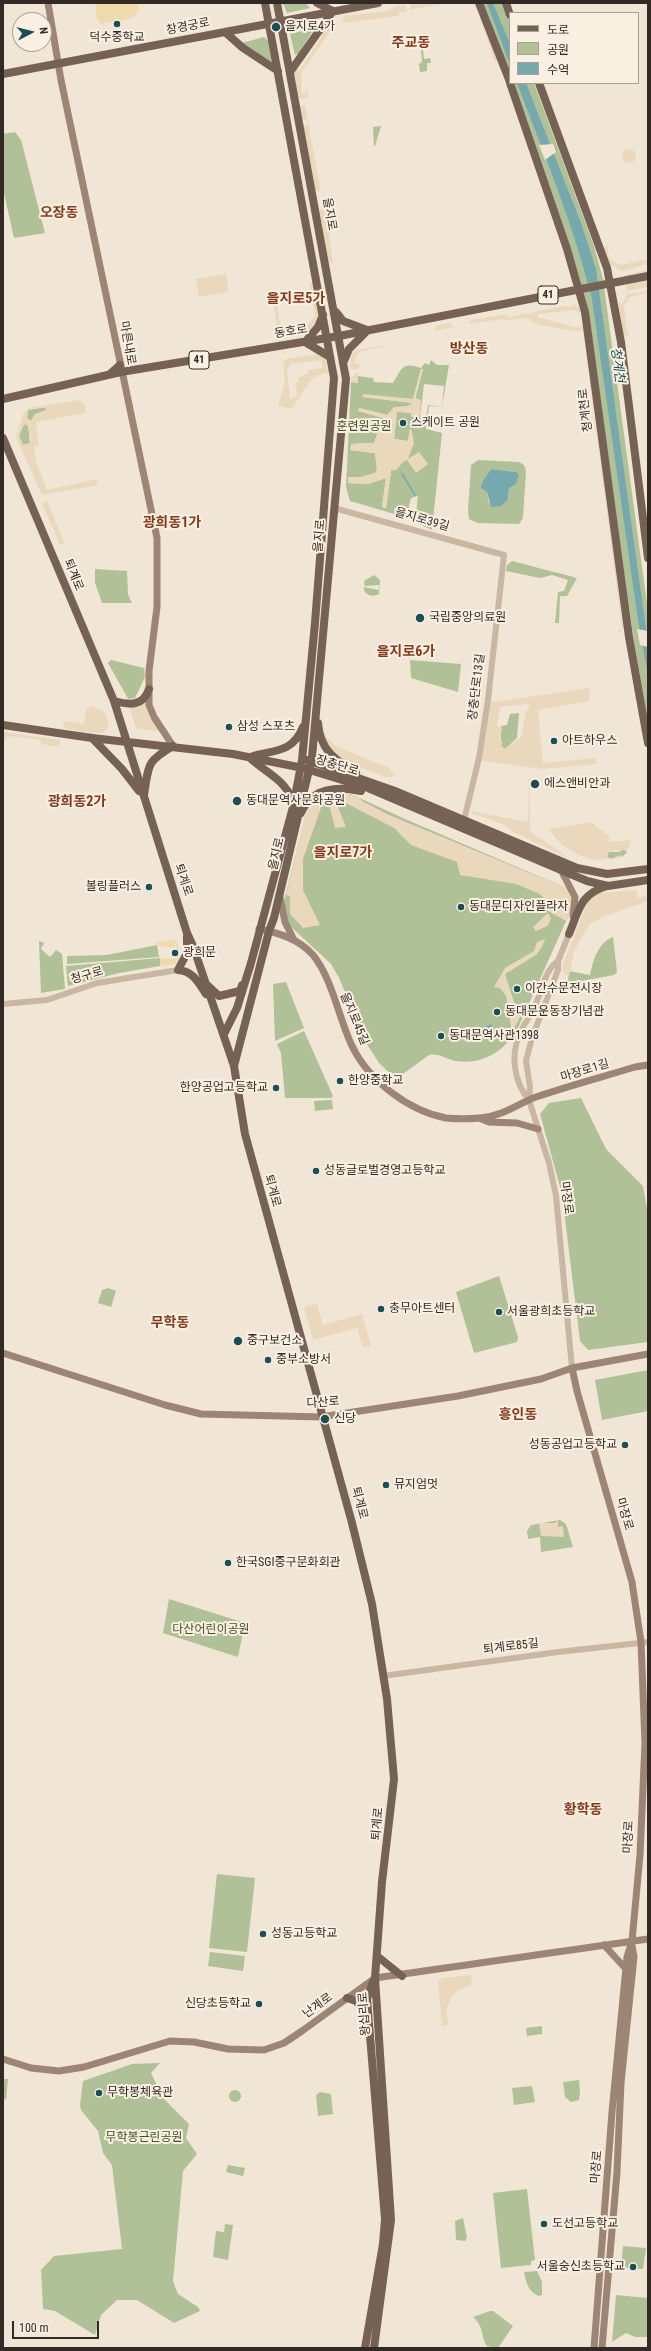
<!DOCTYPE html>
<meta charset="utf-8">
<style>
body{margin:0}
#map{position:relative;width:651px;height:2351px;overflow:hidden;background:#f1e6d6;font-family:"Roboto Condensed","Noto Sans KR",sans-serif}
canvas{display:block}
.frame{position:absolute;inset:0;border:4px solid #342a25;pointer-events:none}
.legend{position:absolute;left:509px;top:12px;width:130px;height:72px;box-sizing:border-box;background:#f9f0e2;border:1px solid #aaa196;margin:0;padding:5px 7px;list-style:none;font-size:12px;color:#342a25}
.legend li{display:flex;align-items:center;gap:8px;height:20px}
.legend b{width:20px;border:1px solid #aaa196}
.north{position:absolute;left:12px;top:12px;width:40px;height:40px;box-sizing:border-box;background:#f9f0e2;border:1px solid #aaa196;border-radius:50%;rotate:83deg;font-size:11px;font-weight:700;line-height:16px;text-align:center;color:#342a25}
.north::after{content:'';display:block;margin:auto;width:14px;height:18px;background:#1a4f55;clip-path:polygon(50% 0,100% 100%,50% 72%,0 100%)}
.scale{position:absolute;left:12px;top:2321px;width:87px;height:18px;box-sizing:border-box;border:2px solid #342a25;border-top:0;padding-left:5px;font-size:12px;line-height:14px;white-space:nowrap;color:#342a25;-webkit-text-stroke:3px #f9f0e2;paint-order:stroke}
</style>
<div id="map">
<canvas width="651" height="2351"></canvas>
<div class="frame"></div>
<ul class="legend">
<li><b style="height:5px;background:#766255"></b>도로</li>
<li><b style="height:11px;background:#b0c097"></b>공원</li>
<li><b style="height:11px;background:#75a9ae"></b>수역</li>
</ul>
<div class="north">N</div>
<div class="scale">100 m</div>
</div>
<script>
const c = document.querySelector('canvas').getContext('2d');
c.lineJoin = 'round';
function fillPath(path, color) { c.fillStyle = color; c.fill(path, 'evenodd'); }
function trace(path, color, width, dash) { c.strokeStyle = color; c.lineWidth = width; c.lineCap = dash ? 'butt' : 'round'; c.setLineDash(dash || []); c.stroke(path); }
function write(font, color, halo, rows, align = 'center') {
  c.font = font + ' "Roboto Condensed","Noto Sans KR",sans-serif'; c.lineWidth = 4; c.setLineDash([]); c.textBaseline = 'middle'; c.strokeStyle = halo; c.fillStyle = color; for (const [text, x, y, turn = 0] of rows) {
    c.save(); c.translate(x, y); c.rotate((+turn || 0) * Math.PI / 180); c.textAlign = isNaN(turn) ? turn : align; if (halo) c.strokeText(text, 0, 0); c.fillText(text, 0, 0); c.restore();
  }
}
fillPath(new Path2D(`
 M283,3H306L310,8L287,13Z
 M481,3H503L510,23V77Z
 M310,29L312,32L299,53L295,55L290,34Z
 M264,37L268,41L272,64L242,43Z
 M421,49H423L424,59L430,58L431,63H427V71L420,72L419,64L422,62Z
 M512,83H534L594,246L603,279L648,611V720L634,642L586,301L574,260Z
 M381,126L375,146H374L373,127Z
 M15,132L21,140L45,233L14,238L3,189V134Z
 M431,360L437,365H449L442,407L429,406L426,429L442,433L432,530L415,522L418,496L411,498L408,510L398,515L350,501L346,487L351,382L358,383V376L373,378L374,382L393,383C403,367 402,362 421,368L425,363L429,365ZM421,369H423L415,399L420,415L412,417V413L397,411L394,439L408,441L410,429C419,445 405,458 396,470H391L386,508L382,507L386,478L368,484L348,483L349,477H361L376,473L377,470L375,453L351,450V444L374,443L383,418L359,411V408L387,415C398,405 405,409 413,403L363,397L413,399ZM424,384L444,386L442,407L428,405L426,419L420,418Z
 M47,407L46,410L34,415L31,421L27,418L28,410Z
 M24,424L28,425L30,443L23,445L19,436Z
 M478,460L519,462L524,465L526,471L523,518L519,524L478,523L469,519L468,511L471,465ZM491,469L516,472L509,488L508,499L489,503L487,492L482,482Z
 M512,561L577,578L567,596H560L559,623H555L558,592L564,591L568,580L552,575L540,578L506,571L507,565Z
 M95,569L127,571L128,594L132,603H102L95,583Z
 M374,575L380,580L379,594C373,597 368,596 364,591V587L379,590V585L365,586L364,581Z
 M111,660L144,668L145,677L135,698L128,699L126,695L108,663Z
 M410,660L461,664L458,692L411,678Z
 M519,713L517,738L505,749L501,746V726L507,725L510,714Z
 M351,794L405,819L566,888L572,908L517,1030C503,1052 483,1065 455,1061C446,1059 438,1053 429,1055L396,1079L379,1063L366,1043L339,978L331,964L288,924L284,901L307,811L317,799Z
 M623,849L627,852L622,857L620,856L611,859L607,857L608,852H619Z
 M613,937L617,972L614,975L570,983L568,981L569,971L590,975C593,960 598,943 613,937Z
 M39,941L44,943L41,949L50,957L56,950L62,954L65,989L41,993Z
 M157,945L159,957L67,964V956L107,955Z
 M160,958V966L119,973L68,986L66,966Z
 M286,982L304,1028L275,1041L273,984Z
 M304,1031L333,1096L331,1098H285L281,1053L277,1044Z
 M581,1098L606,1149L643,1186L648,1215V1342L588,1350L580,1341L562,1194L540,1114L549,1103Z
 M332,1100L333,1109L315,1111L314,1101Z
 M499,1276L518,1337L517,1342L474,1353L456,1292Z
 M108,1288L116,1291L111,1307L98,1303L102,1290Z
 M648,1370V1411L602,1420L595,1380Z
 M560,1520L566,1524L573,1547L541,1552L540,1537L528,1539L527,1531L531,1525Z
 M169,1599L245,1623L238,1657L163,1633Z
 M217,1874L255,1878L247,1952L209,1948Z
 M210,1952L245,1956L243,1971L208,1966Z
 M542,2026V2034L527,2036L526,2028Z
 M160,2063L151,2073L163,2098L189,2124L186,2138L197,2154L183,2171L173,2281L178,2294L198,2307L200,2311L174,2323L137,2300H117L101,2315L95,2335L55,2311L43,2309L41,2270L54,2256L122,2249L112,2165L103,2153L98,2131L81,2110L80,2105L83,2081L132,2064Z
 M3,2079H8L6,2100L3,2097Z
 M579,2080L580,2092L579,2100L571,2102L565,2097L563,2082Z
 M532,2086L535,2102L514,2105L512,2088Z
 M229 2096a6 6 0 1 1 12 0a6 6 0 1 1-12 0Z
 M320,2092L331,2094L333,2114L318,2116L316,2095Z
 M228,2165L245,2168L243,2176L226,2172Z
 M527,2189L535,2260L531,2261V2265L501,2268L493,2193Z
 M463,2218L467,2238L465,2241L456,2240L455,2221Z
 M225,2224L233,2225L228,2260L213,2257L216,2231L224,2232Z
 M623,2246L646,2248L643,2269L621,2268Z
 M537,2271L542,2282V2295L539,2296C528,2292 526,2282 524,2272Z
 M616,2295L648,2298V2337H635L626,2333L612,2342Z
 M490,2311H493L513,2326L498,2348L487,2346C480,2335 485,2328 473,2317Z`), '#b0c097');
fillPath(new Path2D(`
 M95,3H137L139,10L132,18L102,24L97,19Z
 M174,940L175,948L157,945V943Z
 M180,957L177,964L160,966V958L174,959Z`), '#eedaab');
fillPath(new Path2D(`
 M411,3H445L410,10Z
 M475,3H478L498,60L495,62Z
 M405,5L407,11L399,12V16L342,23L344,16L386,11L396,6Z
 M336,22L338,24L333,27L301,73L302,95L305,94L309,86L307,98L297,99L292,72L296,68L300,70L322,36L318,34L326,24Z
 M305,105L308,121L301,119L299,106Z
 M309,124L310,134L321,191H315L303,127Z
 M622 156a7 7 0 1 1 14 0a7 7 0 1 1-14 0Z
 M325,207L333,263H331L328,260L319,210Z
 M609,242L607,248L610,260L621,265L648,259V264L622,271L612,265L610,268L603,250Z
 M648,270V287L627,291L624,275Z
 M226,274L229,292L199,297L196,279Z
 M309,282L314,284L321,318L310,333L281,339L278,337L274,305H277L281,330L307,326L315,316Z
 M648,291V293L630,297L624,306L627,332L630,336L622,335L619,302L622,304L628,294Z
 M573,304L583,310L587,326L624,627L620,632H617L622,628L583,330L574,331L539,325L526,318L505,320L503,319L468,324L471,320L507,314V317L515,316L564,306L572,307ZM575,310L584,316L585,326L574,327L538,317L537,314Z
 M451,323L454,327L433,331L438,325Z
 M385,345L387,346L361,351L355,358V364H360L359,369L353,370L350,368L351,355L356,350Z
 M316,354L326,359L328,373L313,377L292,409L278,406L285,381L283,363L287,359ZM321,360L322,368L307,370L308,373L298,378L299,382H295L297,397L290,398L287,370L291,364Z
 M421,369H423L415,398L421,400L420,415L411,417V413L397,412L394,439L408,441L410,428L412,431V437L414,443L408,459L419,452L428,464L416,473L407,460L403,462L396,470H391L386,508L382,507L386,478L368,484L348,483V477H361L375,473L377,470L375,453L350,450L351,444L374,443L383,418L358,411L359,408L387,415L394,407L409,406L412,403L363,397V394L413,399Z
 M358,372V383L351,382V387V377Z
 M79,400L85,405L86,413L36,422L39,445L34,447L36,461L47,490L97,479L98,485L42,495L16,438L23,414L29,408ZM45,407L46,410L35,414L31,421L27,418L28,410ZM24,424L28,426L31,440L30,443L23,445L19,436Z
 M47,500L64,543L60,544L42,504Z
 M589,688L590,701L538,710L543,763L596,758L597,764L543,769L482,761L487,703ZM530,704L526,712L521,737L505,749L501,746L503,743L500,741L502,728L497,726L500,707Z
 M147,697L150,718L161,732L136,728L129,707L142,705Z
 M92,706L106,713L109,725L105,731L100,733L83,732L63,728L64,721L84,724L86,709Z
 M3,732L60,740L59,747L41,744V740L33,739L7,736L6,741L3,740Z
 M324,735L338,747L389,768L394,775V777H385L343,760L328,751Z
 M529,778H530V830L534,835L542,839L570,859L513,832L505,825L471,813V811L528,822Z
 M330,793H343L358,796L362,801L389,815L566,888L570,892L573,904L566,921L548,911L547,901L540,894L516,884L460,875L457,862L411,845L394,828L340,800L337,805L346,827L335,828L330,808L326,804L322,805L303,859V890L320,925L303,928L290,914V896L286,895L307,811L317,799Z
 M591,822L609,836V842L631,840L627,852L622,857L595,860L578,855L560,843L548,829ZM623,849L627,852L622,857L620,855L611,859L607,857L609,852L617,850L620,852Z
 M648,886V901L603,917L590,924L574,951L569,976L566,975L562,971V966L589,898L599,893L636,890L638,898L648,895Z
 M548,913L551,918L548,926L536,931L533,927Z
 M545,939L542,947L536,955L505,974L515,1005L519,1006L528,1002L512,1032L506,996L500,988L494,987L505,968L534,951L537,942Z
 M174,940L178,943L180,957L174,959L177,948Z
 M317,1303L323,1325L362,1314L371,1346L363,1348L357,1328L313,1340L304,1307Z
 M558,1520V1527L563,1526L564,1537L541,1536L539,1523H555Z
 M471,1975L472,1984L456,1992L451,1998L446,2012L449,2025L442,2026L438,1982L442,1978Z`), '#ead8bd');
fillPath(new Path2D(`
 M487,3H493L510,44V65Z
 M517,83H526L581,223L596,269L648,643V675L639,627L592,299C574,226 544,154 517,83Z
 M491,469L516,472L519,475L516,484L509,488L508,499L501,506L491,507L487,492L481,488L482,482Z
 M491,1024L494,1033L480,1040L476,1031Z`), '#75a9ae');
fillPath(new Path2D(`
 M553,144L556,152L545,160L539,145Z
 M637,629L648,631V647L640,645Z`), '#f1e6d6');
trace(new Path2D(`
 M402,474L415,495`), '#75a9ae', 1.5);
trace(new Path2D(`
 M334,508L504,555L488,700L479,758L464,820
 M569,934L558,961V970L532,1038L526,1061L530,1087L529,1100L549,1163L556,1196L572,1368
 M3,1004L47,1000L97,983L178,970
 M529,1100C513,1081 510,1053 521,1031C526,1021 533,1012 537,1001C543,988 545,970 558,961
 M383,1676L558,1652L648,1642`), '#c9b6a3', 6);
trace(new Path2D(`
 M48,3L61,80L157,538V607L149,671V705L154,717L173,746
 M561,870L575,897L573,916
 M280,897L285,922L294,940
 M259,929C279,933 299,939 313,955C332,978 339,1019 352,1046C369,1081 409,1111 446,1118C456,1119 470,1119 480,1118C503,1116 515,1105 536,1097C568,1086 602,1077 635,1067L648,1065
 M479,1118L489,1122L517,1123L538,1129
 M3,1353L165,1405L201,1414L321,1417L458,1396L541,1379L572,1368L648,1354
 M572,1368L577,1391L632,1582L641,1642L645,1743L640,1855L632,1941L627,1957L612,2112L594,2348
 M604,1945L626,1969
 M3,2059L31,2068L59,2071L84,2067L170,2041L194,2042L228,2049L264,2050L284,2043L302,2031L375,1978L648,1939
 M602,2348L617,2172L621,2083L634,1957L632,1946`), '#9c8574', 7);
trace(new Path2D(`
 M317,3L333,11
 M479,3L510,82
 M506,3L510,15
 M225,32L243,48L278,71
 M290,72L333,11
 M3,74L378,3
 M510,83L567,249L585,312L629,637L648,743
 M539,83L607,268L621,342L648,558
 M336,312L343,321L367,330
 M305,342L318,327L323,315
 M305,342L330,357
 M344,361L349,349L367,331
 M110,374L120,365
 M3,399L121,372L339,336L648,276
 M3,438L114,701L187,933L193,946L234,1066L245,1134L352,1523L372,1604L387,1699L394,1779L382,1882L375,1978L391,2220L374,2348
 M114,701C129,705 143,707 149,689
 M318,723C320,750 335,760 356,773
 M3,725L92,738L233,754L303,768L368,788L587,881L608,886L648,880
 M92,738L122,769L139,791
 M253,756C276,750 293,752 303,727
 M250,758C269,775 282,777 294,802
 M307,760L395,791L577,868L607,874L648,869
 M144,795C149,764 146,762 173,746
 M301,813C312,787 337,786 361,791
 M569,934C579,910 580,894 607,886
 M187,936V953L178,970C193,971 198,982 206,994
 M207,985L219,996L240,991L242,985
 M224,1034L237,1008L251,963L293,807L302,760L315,623L334,378L265,3
 M234,1066L269,931L274,918L312,757L346,379L277,3
 M377,1956L402,1976
 M347,1998L356,2001L367,2014
 M365,2348L383,2244L385,2219L367,1999L373,1982`), '#766255', 8);
for (const [x, y, r, color] of [
 [117,24,4,"#1a4f55"],
 [276,27,5,"#1a4f55"],
 [403,423,4,"#1a4f55"],
 [420,618,5,"#1a4f55"],
 [229,727,4,"#1a4f55"],
 [554,741,4,"#1a4f55"],
 [535,784,5,"#1a4f55"],
 [237,801,5,"#1a4f55"],
 [149,887,4,"#1a4f55"],
 [461,907,4,"#1a4f55"],
 [175,953,4,"#1a4f55"],
 [517,989,4,"#1a4f55"],
 [497,1012,4,"#1a4f55"],
 [441,1036,4,"#1a4f55"],
 [340,1081,4,"#1a4f55"],
 [276,1088,4,"#1a4f55"],
 [316,1171,4,"#1a4f55"],
 [381,1309,4,"#1a4f55"],
 [499,1312,4,"#1a4f55"],
 [238,1341,5,"#1a4f55"],
 [268,1360,4,"#1a4f55"],
 [325,1419,5,"#1a4f55"],
 [625,1445,4,"#1a4f55"],
 [386,1485,4,"#1a4f55"],
 [228,1563,4,"#1a4f55"],
 [263,1934,4,"#1a4f55"],
 [259,2004,4,"#1a4f55"],
 [99,2093,4,"#1a4f55"],
 [544,2224,4,"#1a4f55"],
 [633,2267,4,"#1a4f55"]
]) { const dot = new Path2D(); dot.arc(x, y, r, 0, 2 * Math.PI); c.fillStyle = color; c.fill(dot); trace(dot, '#f9f0e2', 1.5); }
for (const [x, y, w] of [
 [548,295,20],
 [199,360,20]
]) { const box = new Path2D(); box.roundRect(x - w / 2, y - 9, w, 18, 3); c.fillStyle = '#f9f0e2'; c.fill(box); trace(box, '#342a25', 1); }
write('bold 11px', '#342a25', null, [
 ["41",548,295],
 ["41",199,360]
]);
write('12px', '#342a25', '#f9f0e2', [
 ["창경궁로",188,27,-11],
 ["을지로",329,214,80],
 ["동호로",291,332,-9],
 ["마른내로",127,343,80],
 ["청계천로",586,410,-97],
 ["을지로39길",422,520,16],
 ["을지로",320,536,-85],
 ["퇴계로",73,575,68],
 ["장충단로13길",477,687,-83],
 ["장충단로",337,766,17],
 ["을지로",277,854,-77],
 ["퇴계로",183,880,71],
 ["청구로",87,976,-16],
 ["을지로45길",354,1019,67],
 ["마장로1길",585,1071,-17],
 ["퇴계로",272,1191,75],
 ["마장로",566,1198,82],
 ["다산로",323,1403,-4],
 ["퇴계로",359,1503,76],
 ["마장로",624,1514,74],
 ["퇴계로85길",511,1647,-7],
 ["퇴계로",378,1824,-85],
 ["마장로",629,1837,-87],
 ["난계로",318,2006,-36],
 ["왕십리로",365,2014,-94],
 ["마장로",597,2167,-85]
]);
write('12px', '#342a25', '#f9f0e2', [
 ["을지로4가",285,27],
 ["덕수중학교",117,38,"center"],
 ["스케이트 공원",411,423],
 ["국립중앙의료원",429,618],
 ["삼성 스포츠",237,727],
 ["아트하우스",562,741],
 ["에스앤비안과",544,784],
 ["동대문역사문화공원",246,801],
 ["볼링플러스",141,887,"right"],
 ["동대문디자인플라자",469,907],
 ["광희문",183,953],
 ["이간수문전시장",525,989],
 ["동대문운동장기념관",505,1012],
 ["동대문역사관1398",449,1036],
 ["한양중학교",348,1081],
 ["한양공업고등학교",268,1088,"right"],
 ["성동글로벌경영고등학교",324,1171],
 ["충무아트센터",389,1309],
 ["서울광희초등학교",507,1312],
 ["중구보건소",247,1341],
 ["중부소방서",276,1360],
 ["신당",334,1419],
 ["성동공업고등학교",617,1445,"right"],
 ["뮤지엄멋",394,1485],
 ["한국SGI중구문화회관",236,1563],
 ["성동고등학교",271,1934],
 ["신당초등학교",251,2004,"right"],
 ["무학봉체육관",107,2093],
 ["도선고등학교",552,2224],
 ["서울숭신초등학교",625,2267,"right"]
], 'left');
write('12px', '#415228', '#f9f0e2', [
 ["훈련원공원",364,427],
 ["다산어린이공원",211,1630],
 ["무학봉근린공원",144,2138]
]);
write('italic 13px', '#1a4f55', '#f9f0e2', [
 ["청계천",617,365,82]
]);
write('bold 14px', '#843a1d', '#f9f0e2', [
 ["주교동",411,43],
 ["오장동",59,213],
 ["을지로5가",296,299],
 ["방산동",469,349],
 ["광희동1가",172,523],
 ["을지로6가",406,652],
 ["광희동2가",77,802],
 ["을지로7가",343,853],
 ["무학동",170,1323],
 ["흥인동",518,1415],
 ["황학동",583,1810]
]);
</script>
